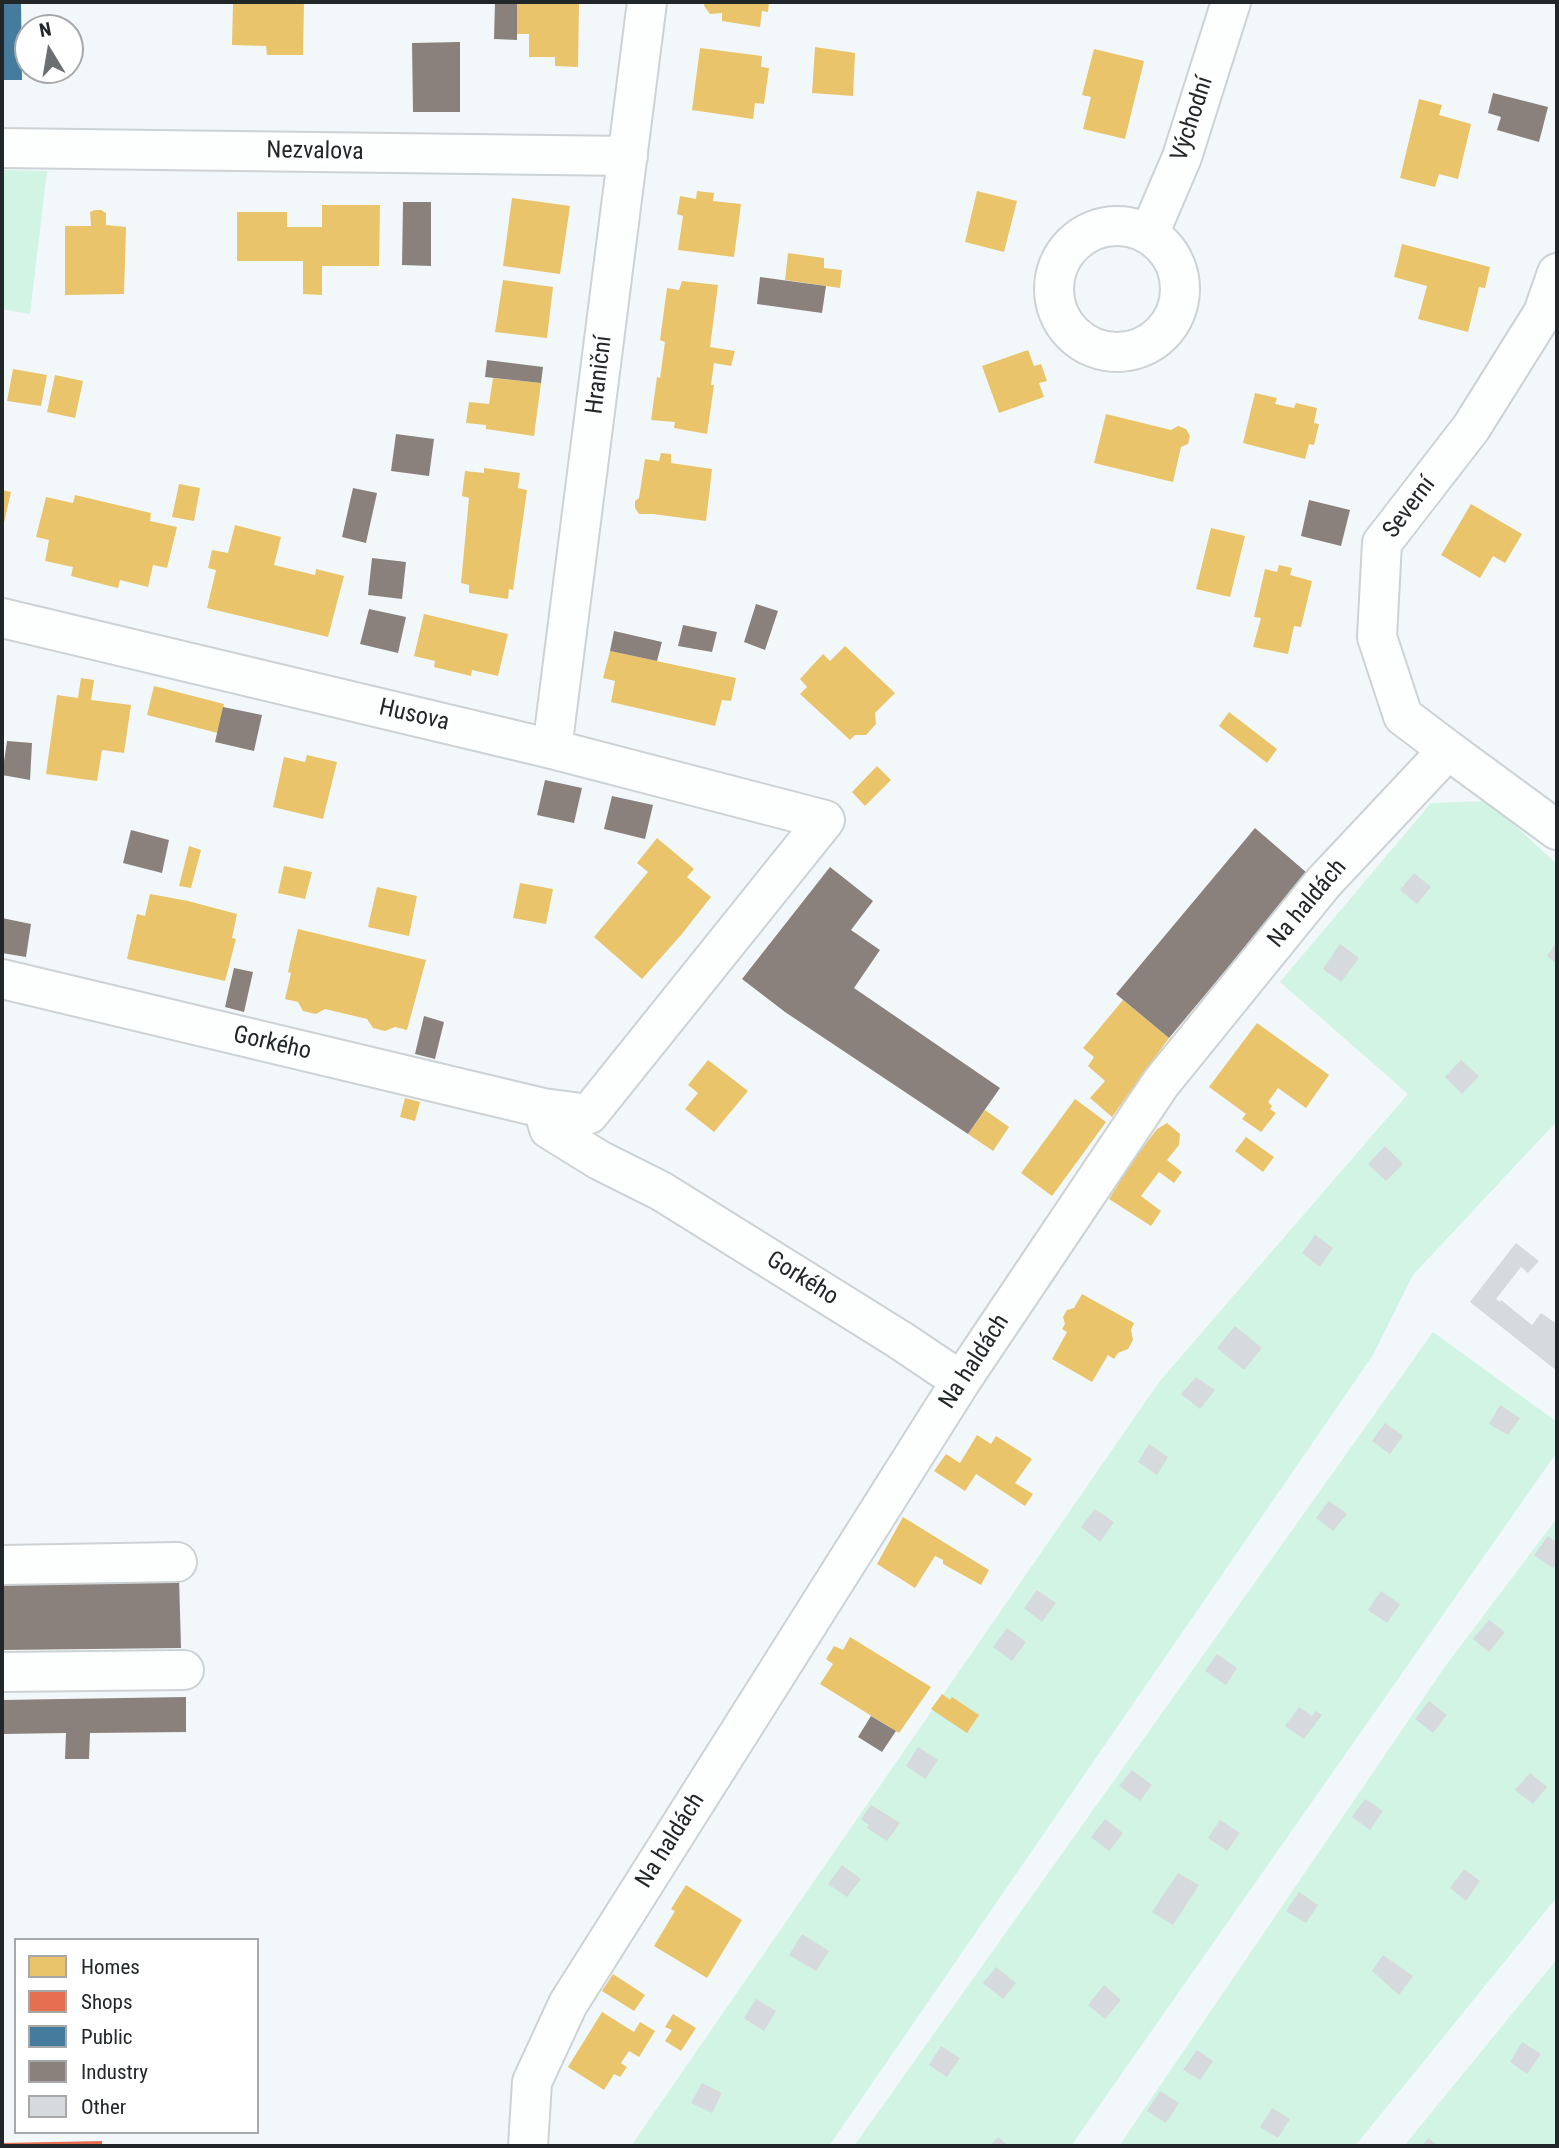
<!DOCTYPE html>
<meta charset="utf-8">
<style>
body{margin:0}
#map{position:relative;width:1559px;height:2148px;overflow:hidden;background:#f2f8fa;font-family:"Roboto Condensed",sans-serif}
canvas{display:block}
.frame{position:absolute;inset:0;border:4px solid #212628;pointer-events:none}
.legend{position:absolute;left:14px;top:1938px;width:245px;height:196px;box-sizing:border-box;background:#fff;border:2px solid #a6a8a9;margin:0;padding:9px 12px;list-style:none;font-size:21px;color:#212628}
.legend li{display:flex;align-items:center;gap:14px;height:35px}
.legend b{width:35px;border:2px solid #a6a8a9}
.north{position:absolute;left:14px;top:14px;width:70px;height:70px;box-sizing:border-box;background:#fff;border:2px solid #a6a8a9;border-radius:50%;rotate:349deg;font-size:19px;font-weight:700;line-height:28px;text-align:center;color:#212628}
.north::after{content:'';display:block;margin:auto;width:24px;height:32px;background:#6a7072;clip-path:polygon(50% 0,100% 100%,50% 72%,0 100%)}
</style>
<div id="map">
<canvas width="1559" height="2148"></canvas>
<div class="frame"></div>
<ul class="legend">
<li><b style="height:19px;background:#e9c46a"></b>Homes</li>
<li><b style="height:19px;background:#e76f51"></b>Shops</li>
<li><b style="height:19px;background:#457b9d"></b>Public</li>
<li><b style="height:19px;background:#8a817c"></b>Industry</li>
<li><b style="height:19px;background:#d6dadc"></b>Other</li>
</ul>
<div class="north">N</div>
</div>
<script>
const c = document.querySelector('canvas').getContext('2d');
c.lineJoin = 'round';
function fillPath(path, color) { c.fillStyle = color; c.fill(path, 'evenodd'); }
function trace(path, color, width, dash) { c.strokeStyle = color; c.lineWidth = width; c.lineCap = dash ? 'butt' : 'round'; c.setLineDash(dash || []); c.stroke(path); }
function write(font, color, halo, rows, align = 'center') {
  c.font = font + ' "Roboto Condensed",sans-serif'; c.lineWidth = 7; c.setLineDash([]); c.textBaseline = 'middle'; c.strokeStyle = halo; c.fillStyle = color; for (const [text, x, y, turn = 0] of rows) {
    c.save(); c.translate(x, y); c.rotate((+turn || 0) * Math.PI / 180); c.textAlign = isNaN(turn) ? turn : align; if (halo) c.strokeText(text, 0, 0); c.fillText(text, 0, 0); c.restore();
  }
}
fillPath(new Path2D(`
 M2,170L47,171L30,314L2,309Z
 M1488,801L1557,864V1121L1413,1275L1373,1355L829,2146H631L1159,1382L1408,1094L1280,982L1431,803Z
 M1433,1332L1557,1422V1452L1071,2146H854Z
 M1557,1518V1897L1355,2146H1119L1444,1668Z
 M1557,1959V2146H1404Z`), '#d1f4e4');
fillPath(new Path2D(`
 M233,2H304L303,55H267L266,46L232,45Z
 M517,2H579L578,67L555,66V57H529V34H517Z
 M705,2H769L768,12L762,11L760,27L722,21V13L710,14L704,6Z
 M815,47L855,53L853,96L812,93Z
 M700,48L762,56L761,67L769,68L764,104L755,103L753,119L692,110Z
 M1094,49L1144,61L1125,139L1083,129L1091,97L1082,95Z
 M1419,99L1442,105L1439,115L1471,124L1458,179L1439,174L1435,187L1400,178Z
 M697,191L714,193L713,201L741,204L734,257L678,250L683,216L677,214L680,196L696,199Z
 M977,191L1017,201L1004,252L965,242Z
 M512,198L570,206L560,274L503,266Z
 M322,205H380L379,266H322V295L303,294V261H237V212H287V227H322Z
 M95,210H101L106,213V225L126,227L124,294L65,295V226H91L90,212Z
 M1402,244L1490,267L1485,288L1479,287L1468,332L1418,319L1427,286L1394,277Z
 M788,253L824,258V268L842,270L840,288L785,280Z
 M503,280L553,287L547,338L495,332Z
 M682,281L718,285L710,347L735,351L731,366L714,363L711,385H714L707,434L674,428L675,422L651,420L657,377L660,378L665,342L660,340L667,288L679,290Z
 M1028,350L1034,366L1041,364L1047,381L1039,383L1044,397L999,413L982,366Z
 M13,369L47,375L41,406L7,401Z
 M55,375L83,381L75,418L47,412Z
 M493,378L541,383L534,436L486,429V425L466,423L469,402L489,404Z
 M1255,393L1277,398L1275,404L1294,408L1296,403L1317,408L1314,423L1319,424L1314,445L1309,444L1305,459L1243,443Z
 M1106,414L1171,430L1178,426L1186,429L1190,436L1188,444L1181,447L1173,482L1094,463Z
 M661,453L671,454V463L712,469L706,521L653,514H639L635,508V501L639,498L645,459L659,461Z
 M484,468L520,473L518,488L527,490L513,590L509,589L508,599L469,593V585L461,583L469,498L462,496L465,471L484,473Z
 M179,484L200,488L194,521L172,517Z
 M2,490L11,492L3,527H2Z
 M75,495L151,513L150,521L177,527L167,568L153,565L148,587L120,580L118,588L94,582L71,576L73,567L45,561L49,540L36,537L46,497L73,503Z
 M1471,504L1522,534L1505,563L1493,556L1480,578L1441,555Z
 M235,525L281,537L274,565L315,575L316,569L344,576L328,637L207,608L216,570L208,568L212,550L228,553Z
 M1211,528L1245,536L1230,597L1196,589Z
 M1279,565L1292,568L1290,575L1312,581L1301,627L1294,626L1288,654L1253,647L1261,618L1254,617L1265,569L1277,572Z
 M424,614L508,634L498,676L472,670L471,676L434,667L435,661L414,656Z
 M845,646L895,693L875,713L876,724L866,735H855L850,740L800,694L807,687L800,679L823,654L830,661Z
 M610,651L736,678L731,701L722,700L715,726L611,702L615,681L603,678Z
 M81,678L94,680L91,700L131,705L124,753L102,750L97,781L46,774L57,695L78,698Z
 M154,686L224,704L218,733L147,715Z
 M1229,712L1277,749L1267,763L1219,726Z
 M307,755L337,762L323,819L273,807L284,757L305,762Z
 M877,766L891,780L865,806L852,792Z
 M657,838L694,869L687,877L711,897L681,935L642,979L594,937L648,872L637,863Z
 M189,846L201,850L191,888L179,886Z
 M284,866L312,872L305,899L278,893Z
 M520,883L553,889L546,924L513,918Z
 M377,887L417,896L409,936L368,927Z
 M150,894L188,901L237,914L232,938L236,939L225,981L127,959L137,914L145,916Z
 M298,929L426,960L407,1030L395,1027L385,1031L373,1028L367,1019L325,1009L316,1014L303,1011L298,1002L285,999L291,973L288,972Z
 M1123,1000L1169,1038L1112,1117L1090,1098L1105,1081L1088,1066L1094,1057L1083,1048Z
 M1257,1023L1329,1075L1306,1108L1278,1088L1268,1102L1272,1106L1270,1109L1276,1113L1261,1132L1242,1119L1246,1114L1209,1087Z
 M708,1060L748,1091L714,1132L685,1109L698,1093L688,1085Z
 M405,1098L420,1102L415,1121L400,1117Z
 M1075,1099L1106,1122L1052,1196L1021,1173Z
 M985,1110L1009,1127L993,1151L968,1134Z
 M1167,1123L1180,1134L1179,1145L1167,1160L1182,1172L1174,1183L1159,1172L1141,1196L1161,1211L1151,1226L1109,1199L1119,1183L1117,1182L1157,1129Z
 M1246,1137L1274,1157L1263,1172L1235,1151Z
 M1082,1294L1134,1323L1131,1330L1133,1340L1128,1349L1118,1353L1114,1359L1108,1355L1092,1382L1052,1359L1067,1332L1062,1329L1065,1324L1063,1317L1067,1310L1074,1308Z
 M977,1435L991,1444L996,1436L1032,1459L1015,1483L1033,1494L1025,1506L976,1474L965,1491L934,1471L946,1454L960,1463Z
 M903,1517L989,1570L981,1585L943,1564V1560L935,1556L915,1588L877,1564Z
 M850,1637L931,1687L899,1733L820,1684L833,1664L826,1659L834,1646L843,1650Z
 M942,1694L950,1700L952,1697L979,1715L967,1733L931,1709Z
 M686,1885L742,1920L707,1978L654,1946L675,1911L671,1909Z
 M613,1974L645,1995L634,2011L602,1991Z
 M602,2012L634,2032L640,2022L655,2031L639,2057L629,2051L621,2063L627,2067L620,2077L614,2074L604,2090L568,2067Z
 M673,2014L696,2028L681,2051L665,2041L672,2030L665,2027Z`), '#e9c46a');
fillPath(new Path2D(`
 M102,2141V2146H2V2143Z`), '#e76f51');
fillPath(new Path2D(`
 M2,2H21L22,80H2Z`), '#457b9d');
fillPath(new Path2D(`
 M495,2H517V40L494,39Z
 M460,42V112H413L412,43Z
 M1493,93L1548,107L1539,142L1497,130L1501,117L1488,113Z
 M403,202H431V266L402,265Z
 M760,277L826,286L822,313L757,304Z
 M487,360L543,367L541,383L485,377Z
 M396,434L434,439L429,476L391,471Z
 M353,488L377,493L366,543L342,537Z
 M1309,500L1350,510L1341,546L1301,536Z
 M372,558L406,562L402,599L368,595Z
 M756,604L778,611L765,650L744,642Z
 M369,609L406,617L398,653L360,644Z
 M683,625L717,632L712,652L678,646Z
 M614,631L662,642L657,661L610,651Z
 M223,707L262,715L254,751L215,742Z
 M7,741L32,743L30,780L2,775Z
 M545,780L582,788L574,823L537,815Z
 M612,796L653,805L645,839L604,829Z
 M1255,828L1307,873L1169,1038L1116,994Z
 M131,830L169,840L162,873L123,863Z
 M830,867L873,901L851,930L880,950L854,988L1000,1088L968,1134L785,1012L742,979Z
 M2,918L31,924L26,957L2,953Z
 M234,968L253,972L244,1012L225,1007Z
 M424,1016L444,1022L435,1059L415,1054Z
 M179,1577L181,1648L2,1650V1579Z
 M186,1697V1732L90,1733L89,1759H65L66,1733L2,1734V1700Z
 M871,1716L896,1731L882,1752L858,1737Z`), '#8a817c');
fillPath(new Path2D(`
 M1414,873L1431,887L1417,904L1400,890Z
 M1557,942V964L1547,956Z
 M1340,944L1359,958L1341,982L1323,969Z
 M1461,1060L1479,1076L1462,1094L1445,1077Z
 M1385,1146L1403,1164L1386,1181L1368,1164Z
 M1315,1235L1333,1248L1320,1267L1302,1253Z
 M1516,1243L1539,1261L1528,1273L1521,1267L1496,1299L1500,1302L1501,1300L1532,1325L1541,1313L1557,1324V1371L1470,1302Z
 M1235,1326L1262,1348L1244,1370L1217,1348Z
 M1196,1377L1215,1390L1200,1409L1181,1394Z
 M1500,1405L1520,1418L1508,1435L1489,1424Z
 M1385,1423L1403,1436L1390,1454L1372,1441Z
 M1149,1444L1168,1457L1157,1475L1138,1462Z
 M1329,1501L1347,1514L1333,1531L1316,1518Z
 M1095,1509L1114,1522L1100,1542L1081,1527Z
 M1548,1536L1557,1543V1562L1553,1568L1534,1555Z
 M1037,1590L1056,1603L1042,1622L1024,1608Z
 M1381,1591L1400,1604L1387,1623L1368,1610Z
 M1489,1620L1505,1632L1489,1652L1473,1639Z
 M1007,1628L1026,1642L1012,1661L993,1647Z
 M1217,1654L1237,1668L1226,1685L1205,1671Z
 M1429,1701L1447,1715L1433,1733L1415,1719Z
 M1299,1707L1312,1716L1316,1711L1322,1715L1304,1739L1285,1726Z
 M918,1747L938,1760L925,1779L906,1766Z
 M1132,1770L1152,1785L1140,1801L1119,1786Z
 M1530,1773L1547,1787L1533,1804L1515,1790Z
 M1365,1799L1383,1811L1370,1830L1352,1817Z
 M871,1805L900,1823L887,1841L867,1828L869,1825L861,1819Z
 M1105,1819L1123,1833L1109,1851L1091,1837Z
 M1220,1820L1240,1833L1227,1851L1208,1838Z
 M842,1865L861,1879L847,1897L828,1884Z
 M1464,1869L1480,1881L1466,1901L1450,1888Z
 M1178,1873L1199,1885L1173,1925L1152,1912Z
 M1299,1892L1318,1905L1306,1923L1286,1911Z
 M802,1934L829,1951L816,1971L789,1955Z
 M1383,1955L1413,1976L1399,1995L1372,1971Z
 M996,1967L1016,1983L1003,1999L983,1983Z
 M1104,1985L1121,2000L1105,2019L1088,2005Z
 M756,1999L776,2011L764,2031L744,2018Z
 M1522,2042L1541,2054L1527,2074L1510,2062Z
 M941,2046L960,2058L947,2077L929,2065Z
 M1197,2050L1213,2061L1200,2080L1183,2070Z
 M702,2083L722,2093L712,2113L691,2103Z
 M1160,2091L1179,2103L1166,2123L1147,2111Z
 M1272,2108L1290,2119L1278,2138L1260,2127Z
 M998,2137L1009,2146H990Z
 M1429,2138L1438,2146H1421Z`), '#d6dadc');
const minor = new Path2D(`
 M2,148L628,156
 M1054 289a63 63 0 1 1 126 0a63 63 0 1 1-126 0Z
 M1149,234L1182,157L1231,2
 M2,618L552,749L825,820L589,1114L543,1108L2,979
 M552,749L647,2
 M1448,750L1403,716L1377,637L1382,543L1471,428L1543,313L1557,273
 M543,1108L549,1129L599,1160L661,1191L900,1340L961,1381
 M2,1565L177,1562
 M2,1672L184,1670
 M528,2146L532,2082L568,2004L961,1381L1161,1083L1324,882L1448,750L1557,830`);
trace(minor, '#cdd2d4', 42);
trace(minor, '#fdfefe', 38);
write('24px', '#212628', '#fff', [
 ["Východní",1193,119,-72],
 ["Nezvalova",315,152,1],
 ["Hraniční",600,375,-83],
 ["Severní",1410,508,-53],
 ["Husova",414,716,13],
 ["Na haldách",1308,904,-50],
 ["Gorkého",272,1044,13],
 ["Gorkého",802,1279,32],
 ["Na haldách",975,1362,-57],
 ["Na haldách",671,1841,-58]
]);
</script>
